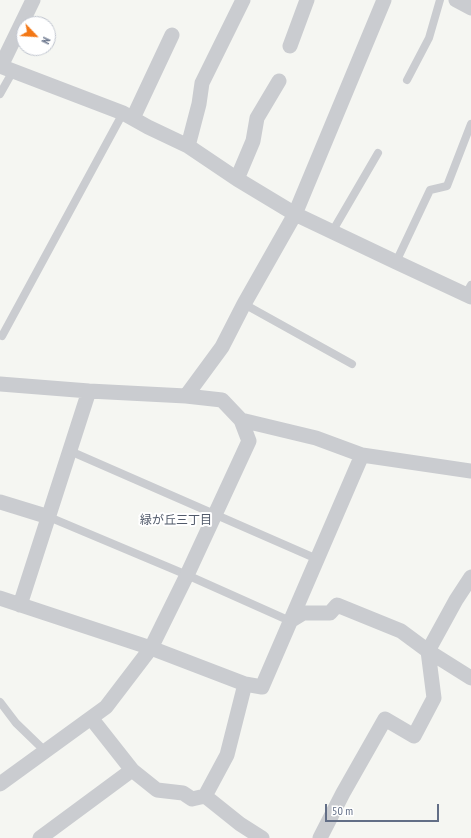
<!DOCTYPE html>
<meta charset="utf-8">
<style>
body{margin:0}
#map{position:relative;width:471px;height:838px;overflow:hidden;background:#f5f6f2;font-family:"PT Sans Narrow",sans-serif}
canvas{display:block}
.north{position:absolute;left:16px;top:16px;width:40px;height:40px;box-sizing:border-box;background:#fff;border:1px solid #c0c5cf;border-radius:50%;rotate:115deg;font-size:11px;font-weight:700;line-height:16px;text-align:center;color:#626e86}
.north::after{content:'';display:block;margin:auto;width:14px;height:18px;background:#f37715;clip-path:polygon(50% 0,100% 100%,50% 72%,0 100%)}
.scale{position:absolute;left:325px;top:804px;width:114px;height:18px;box-sizing:border-box;border:2px solid #626e86;border-top:0;padding-left:5px;font-size:12px;line-height:14px;white-space:nowrap;color:#626e86;-webkit-text-stroke:3px #fff;paint-order:stroke}
</style>
<div id="map">
<canvas width="471" height="838"></canvas>
<div class="north">N</div>
<div class="scale">50 m</div>
</div>
<script>
const c = document.querySelector('canvas').getContext('2d');
c.lineJoin = 'round';
function trace(path, color, width, dash) { c.strokeStyle = color; c.lineWidth = width; c.lineCap = dash ? 'butt' : 'round'; c.setLineDash(dash || []); c.stroke(path); }
function write(font, color, halo, rows, align = 'center') {
  c.font = font + ' "PT Sans Narrow","Noto Sans JP",sans-serif'; c.lineWidth = 4; c.setLineDash([]); c.textBaseline = 'middle'; c.strokeStyle = halo; c.fillStyle = color; for (const [text, x, y, turn = 0] of rows) {
    c.save(); c.translate(x, y); c.rotate((+turn || 0) * Math.PI / 180); c.textAlign = isNaN(turn) ? turn : align; if (halo) c.strokeText(text, 0, 0); c.fillText(text, 0, 0); c.restore();
  }
}
trace(new Path2D(`
 M407,80L429,38L440,0
 M0,94L13,71
 M332,232L378,153
 M396,262L430,190L447,186L471,124
 M466,294L471,285
 M244,304L352,364
 M2,336L123,113
 M70,451L317,559
 M49,517L187,575L290,621
 M0,702L16,723L45,751`), '#caccd0', 8);
trace(new Path2D(`
 M456,0L471,8
 M290,46L307,0
 M0,66L123,113L148,127L188,146L237,179L295,214L396,262L471,297
 M1,66L33,0
 M133,118L172,35
 M188,146L199,104L202,83L243,0
 M237,179L253,141L257,118L279,81
 M0,384L89,391L186,396L222,400L241,420L249,441L187,575L151,648L106,707L0,784
 M186,396L222,347L244,304L295,214L384,0
 M241,420L316,438L362,455L471,471
 M0,502L49,517
 M0,598L151,648L245,684L262,687L362,455
 M20,605L89,391
 M290,621L303,613H330L337,605L401,631L428,651L471,678
 M91,718L132,770L157,790L183,793L192,799L205,796L240,824L262,838
 M205,796L227,755L245,684
 M40,838L132,770
 M320,838L343,793L385,719L414,736L434,698L428,651L456,600L471,577`), '#caccd0', 15);
write('12px', '#515a6a', '#fff', [
 ["緑が丘三丁目",176,521]
]);
</script>
